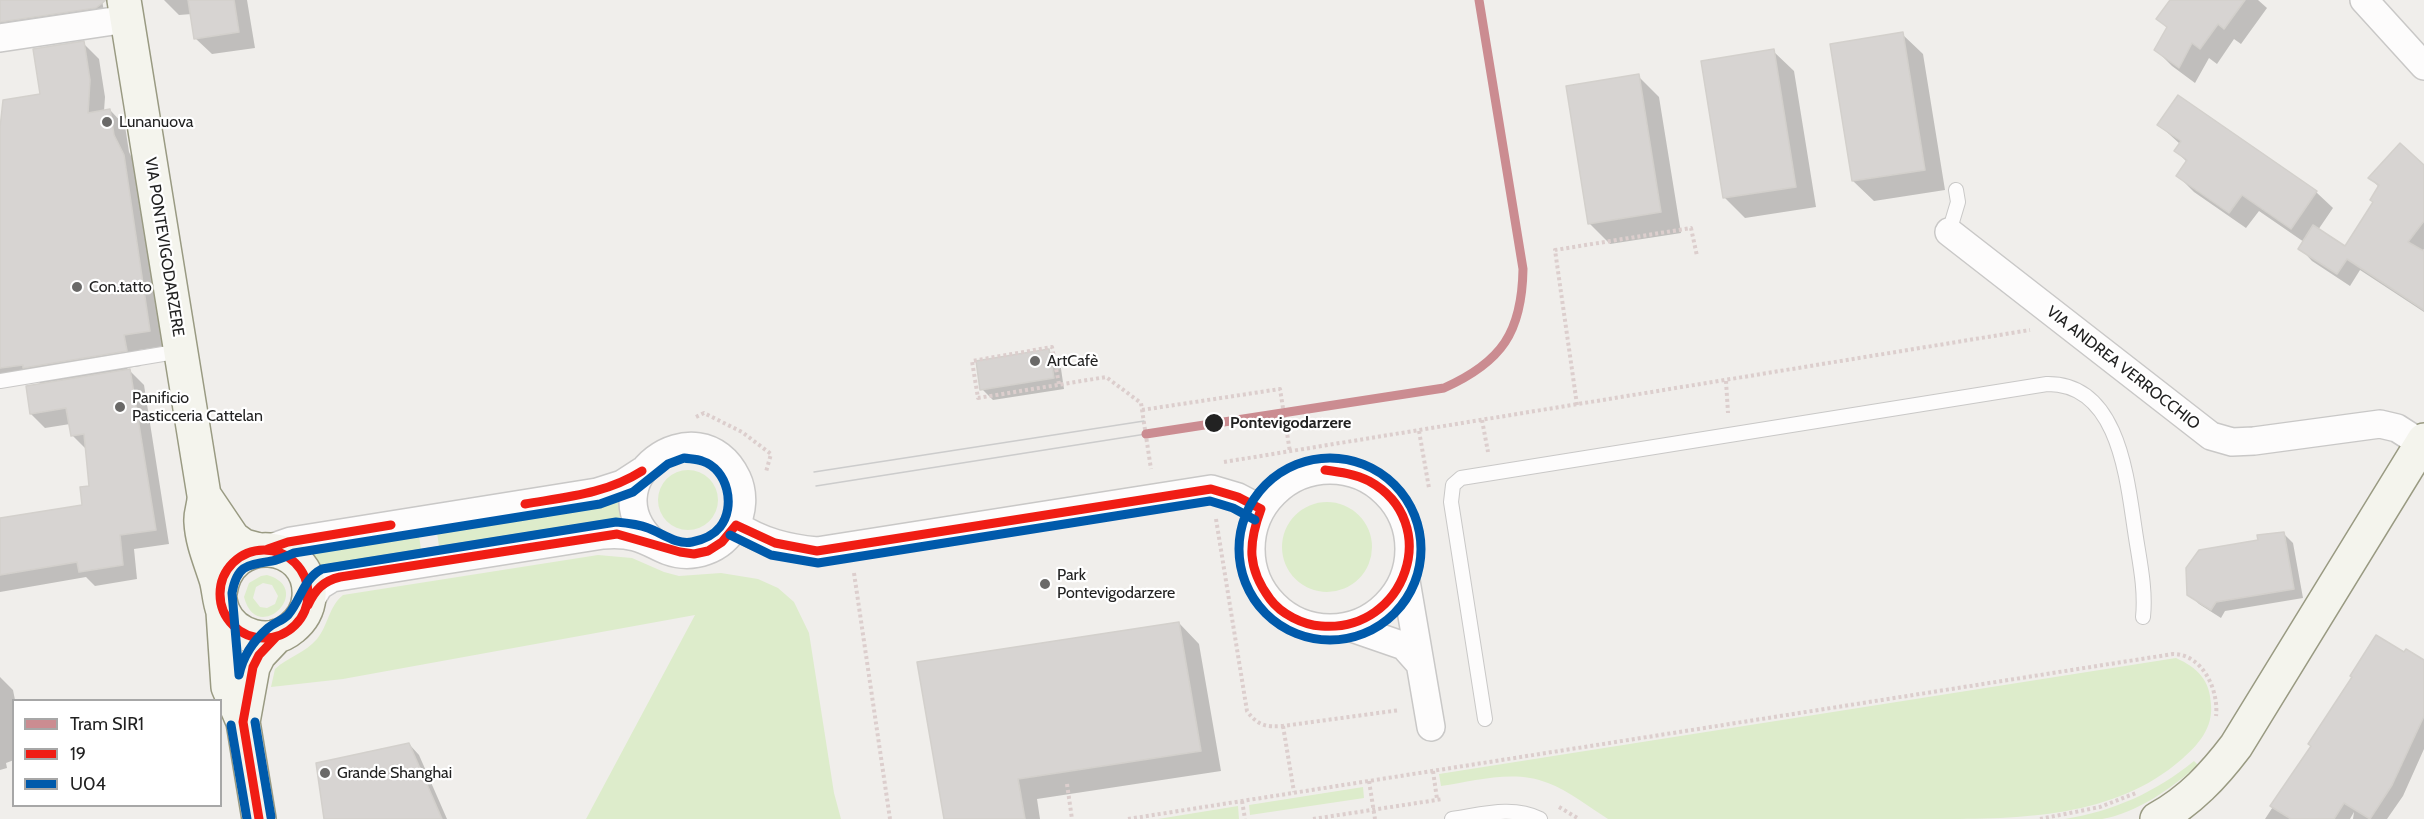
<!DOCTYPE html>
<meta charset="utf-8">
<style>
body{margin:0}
#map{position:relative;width:2424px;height:819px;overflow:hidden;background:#f0eeeb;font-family:Cabin,sans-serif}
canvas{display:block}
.legend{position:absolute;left:12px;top:699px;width:210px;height:108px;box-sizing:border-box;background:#fff;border:2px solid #a7a7a7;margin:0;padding:8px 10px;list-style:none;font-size:18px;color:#222}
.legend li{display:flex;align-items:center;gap:12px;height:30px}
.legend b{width:30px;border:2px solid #a7a7a7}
</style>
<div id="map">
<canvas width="2424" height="819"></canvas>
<ul class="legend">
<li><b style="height:8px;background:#cb8c91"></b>Tram SIR1</li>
<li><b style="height:8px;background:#f01d14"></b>19</li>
<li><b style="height:8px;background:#005aab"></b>U04</li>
</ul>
</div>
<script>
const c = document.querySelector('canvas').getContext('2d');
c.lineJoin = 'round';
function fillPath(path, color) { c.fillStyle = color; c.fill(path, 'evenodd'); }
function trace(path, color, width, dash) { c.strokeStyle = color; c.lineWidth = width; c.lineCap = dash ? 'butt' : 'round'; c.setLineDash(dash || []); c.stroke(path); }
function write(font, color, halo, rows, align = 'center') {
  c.font = font + ' Cabin,sans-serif'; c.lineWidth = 4.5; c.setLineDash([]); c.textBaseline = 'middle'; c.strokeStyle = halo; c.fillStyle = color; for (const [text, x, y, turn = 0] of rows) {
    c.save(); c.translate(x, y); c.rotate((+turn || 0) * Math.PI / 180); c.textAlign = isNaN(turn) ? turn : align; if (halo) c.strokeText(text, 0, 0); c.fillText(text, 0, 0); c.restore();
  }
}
fillPath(new Path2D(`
 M658 500a30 30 0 1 1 60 0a30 30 0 1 1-60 0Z
 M618,498L622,524L440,553L436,526Z
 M1282 547a45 45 0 1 1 90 0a45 45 0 1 1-90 0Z
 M418,529L422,556L322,572L306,551Z
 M598,555L632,558L664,572L679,576L721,573L758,579L778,588L794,602L809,633L834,793L841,819H586L695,615L343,679L271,687L275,669C288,657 305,653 317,639C328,626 329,606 343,595Z
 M267,575C316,589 257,647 244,597L249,583L261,576ZM263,583L272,585L278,596L275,604L267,608L260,607L253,598L256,587Z
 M2176,658C2198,668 2210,680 2211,705C2213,728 2198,745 2182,759C2115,818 2020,819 1936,819C1897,819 1857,819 1818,819C1748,819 1678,819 1608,819C1589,807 1569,791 1548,783C1514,769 1475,781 1441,786L1439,774Z
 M2194,761L2198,765C2172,788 2137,813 2102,819C2090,819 2077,819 2065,819C2114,811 2156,792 2194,761Z
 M1363,787L1364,798L1250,815L1249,805Z
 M1238,806L1239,819H1158Z`), '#ddeccb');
fillPath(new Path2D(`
 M0,0H102L106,24L0,28Z
 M164,0H247L255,48L212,54L195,38L192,14L179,15Z
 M2172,0H2258L2267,8L2241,44L2234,39L2217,64L2209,58L2195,83L2172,66L2156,50L2168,29L2158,18Z
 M1902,34L1923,54L1945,190L1874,201L1853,181Z
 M83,43L99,59L105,97L104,111L110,110L125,126L129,152L139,172L165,346L139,350L141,366L127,368L144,385L169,544L134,549L137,579L95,586L86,577L0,592V520L84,506L91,487L87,450L72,435L70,424L45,428L31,414L42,385L37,380L0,386V142L42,95Z
 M1773,51L1794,71L1816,207L1745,218L1724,197Z
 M1638,76L1659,97L1681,233L1610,244L1589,223Z
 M2178,98L2316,192L2333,208L2318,230L2345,248L2375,203L2379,187L2370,178L2424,168V249L2422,252L2424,253V312L2360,270L2350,286L2312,261L2300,248L2304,242L2259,211L2246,228L2194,192L2178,176L2187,162L2176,151L2180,144L2159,125Z
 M1049,351L1060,362L1064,389L993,400L982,389Z
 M2283,533L2293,543L2303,598L2225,611L2221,618L2199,604L2189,594L2259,541Z
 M1179,623L1199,644L1221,771L1037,799L1040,819H945Z
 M2405,654L2424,661V749L2403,796L2387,819H2353L2354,812L2350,819H2265L2312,747Z
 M0,677L13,690L15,700L14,760L6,763L7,768L0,770Z
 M409,744L419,755L447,819H326L381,752L380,749Z`), '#0003');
const building = new Path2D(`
 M0,0H106L96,8L0,22Z
 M188,0H234L239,32L194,39Z
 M2170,0H2245L2224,29L2218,24L2200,49L2192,43L2179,68L2154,50L2167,27L2156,19Z
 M1903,32L1925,170L1852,181L1830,44Z
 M84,41L90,80L88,113L110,109L114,135L124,155L150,331L124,335L127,351L23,368V365L0,368V128L3,100L40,94L33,49Z
 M1774,49L1796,187L1723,198L1701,61Z
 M1639,74L1661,212L1588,224L1566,86Z
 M2178,95L2317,191L2291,229L2242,195L2229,213L2176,176L2187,160L2174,151L2181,141L2157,125Z
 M2400,143L2424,165V221L2408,242L2424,251V310L2347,259L2337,274L2298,249L2313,225L2345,246L2373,202L2370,200L2379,185L2368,178Z
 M1049,349L1054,378L980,390L976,361Z
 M130,369L156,530L120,535L123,565L79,572L77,562L0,575V518L82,505L80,487L89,486L84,434L71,436L66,408L30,414L26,386Z
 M2284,532L2294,589L2216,602L2211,610L2187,595L2186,568L2199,550L2258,540L2257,535Z
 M1179,622L1201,751L1018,779L1025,819H944L917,662Z
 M2376,635L2404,652L2406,649L2424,660V716L2392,785L2370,819L2344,803L2334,819H2291L2270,806L2311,746L2308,744L2352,677L2350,676Z
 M409,743L442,819H324L316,763Z`);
fillPath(building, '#d7d4d2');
trace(building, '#d3d0cc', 1.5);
const lane = new Path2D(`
 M1949,232L1958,202L1956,190
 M0,381L181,351
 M1485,719L1451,502L1453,485L1461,478L2047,384C2119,383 2127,479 2135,531C2139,559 2146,588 2143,617
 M1452,819C1481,815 1512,805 1540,819`);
const street = new Path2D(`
 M2364,0L2424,66
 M0,38L127,19
 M1949,232L2211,436L2232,442L2254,441L2380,424L2397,428L2422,444
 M1251 549a79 79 0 1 1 158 0a79 79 0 1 1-158 0Z
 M736,525C762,542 787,548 817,551L1211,489L1238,497L1261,509
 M268,549L291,541L597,492L622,484L642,471
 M1405,575L1431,727
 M308,605L319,586L332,578L603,535C614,534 624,534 635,537C647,540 657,547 668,551C693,560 722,550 735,526C743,512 744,493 737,478C700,400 582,483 658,546
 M1349,627L1404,646L1420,664`);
const secondary = new Path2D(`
 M124,0L204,495C205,505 200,512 201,522C202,542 210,560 216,579C219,589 219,601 223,611C234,637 270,647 292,628C302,620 308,609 309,597C313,539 228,531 220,593
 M204,495L233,538L244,546L259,550
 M223,612L228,687L243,722L259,819
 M243,722L253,667L259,655L277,636
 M2157,819C2190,801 2214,775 2236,746L2424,440`);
trace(lane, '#c9c8c7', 16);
trace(street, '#c9c8c7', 30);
trace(secondary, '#999a82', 36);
trace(new Path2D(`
 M1726,381L1728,413
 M1059,384L1052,347L972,361L978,398L1106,377L1141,403L1151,469
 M1577,405L1555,250L1691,228L1697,256
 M1142,410L1280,389L1290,452
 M696,417L704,413L742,432L771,454L766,472
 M1482,420L1488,452
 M1419,431L1429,488
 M1224,462L2030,330
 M1216,519L1247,711C1258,726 1266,727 1283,726L1400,710
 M854,573L890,819
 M1283,726L1294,792
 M1433,771L1437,799
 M1369,781L1375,819
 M1067,784L1072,819
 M1242,801L1245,819
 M1559,807L1579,819
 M1128,819L2173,654C2203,654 2219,691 2216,716
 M1313,819L1443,799
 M2040,819L2100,807L2136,793`), '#dccecd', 4, [3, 3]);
trace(lane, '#fdfcfc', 14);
trace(street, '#fdfcfc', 27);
trace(secondary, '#f4f4ed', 33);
trace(new Path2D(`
 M814,472L1144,421
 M816,486L1146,434`), '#ccc', 1.5);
trace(new Path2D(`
 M525,504C566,497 606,494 642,471
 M1261,509C1248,544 1247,568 1270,599C1281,614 1303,625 1321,626C1406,633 1444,522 1369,481C1355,474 1340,472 1325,470
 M736,525L775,543L817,551L1211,489L1238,497L1261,509
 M268,549L288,542L391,525
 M220 594a44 44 0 1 1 88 0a44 44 0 1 1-88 0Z
 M308,605C315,590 323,581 340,577L617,534L680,552L694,554L708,551L722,542L736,525
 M259,819L243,722L253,667L259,655L277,636`), '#f01d14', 9);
trace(new Path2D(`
 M684,458C690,459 697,459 702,461C728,469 736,507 720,527C713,536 702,540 692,542C676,545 662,533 648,528C638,524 627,523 616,522L322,569C303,579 301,600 288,615C282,621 275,622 268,628C253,641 243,656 239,675L232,593C237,565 247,565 272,561C279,560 287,556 294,553L600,504L633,492L668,464Z
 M1239 549a91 91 0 1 1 182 0a91 91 0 1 1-182 0Z
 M730,535L771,555L818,563L1210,501L1233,508L1255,520
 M255,722L271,817
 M231,725L247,819`), '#005aab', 9);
trace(new Path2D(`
 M1146,434L1444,388C1502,362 1522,332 1523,269L1479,0`), '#cb8c91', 9);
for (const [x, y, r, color] of [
 [107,122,6,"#6a6968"],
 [77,287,6,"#6a6968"],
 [1035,361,6,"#6a6968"],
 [120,407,6,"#6a6968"],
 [1214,423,10,"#222"],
 [1045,584,6,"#6a6968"],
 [325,773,6,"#6a6968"]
]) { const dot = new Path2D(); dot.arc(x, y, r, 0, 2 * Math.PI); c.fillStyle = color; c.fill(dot); trace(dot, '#fff', 2); }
write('16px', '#222', '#fff', [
 ["Lunanuova",119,122],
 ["Con.tatto",89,287],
 ["ArtCafè",1047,361],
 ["Panificio",132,398],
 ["Pasticceria Cattelan",132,416],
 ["Park",1057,575],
 ["Pontevigodarzere",1057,593],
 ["Grande Shanghai",337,773]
], 'left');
write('16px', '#222', '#fff', [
 ["VIA PONTEVIGODARZERE",164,247,81],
 ["VIA ANDREA VERROCCHIO",2123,368,38]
]);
write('bold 16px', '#222', '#fff', [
 ["Pontevigodarzere",1230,423]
], 'left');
</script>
